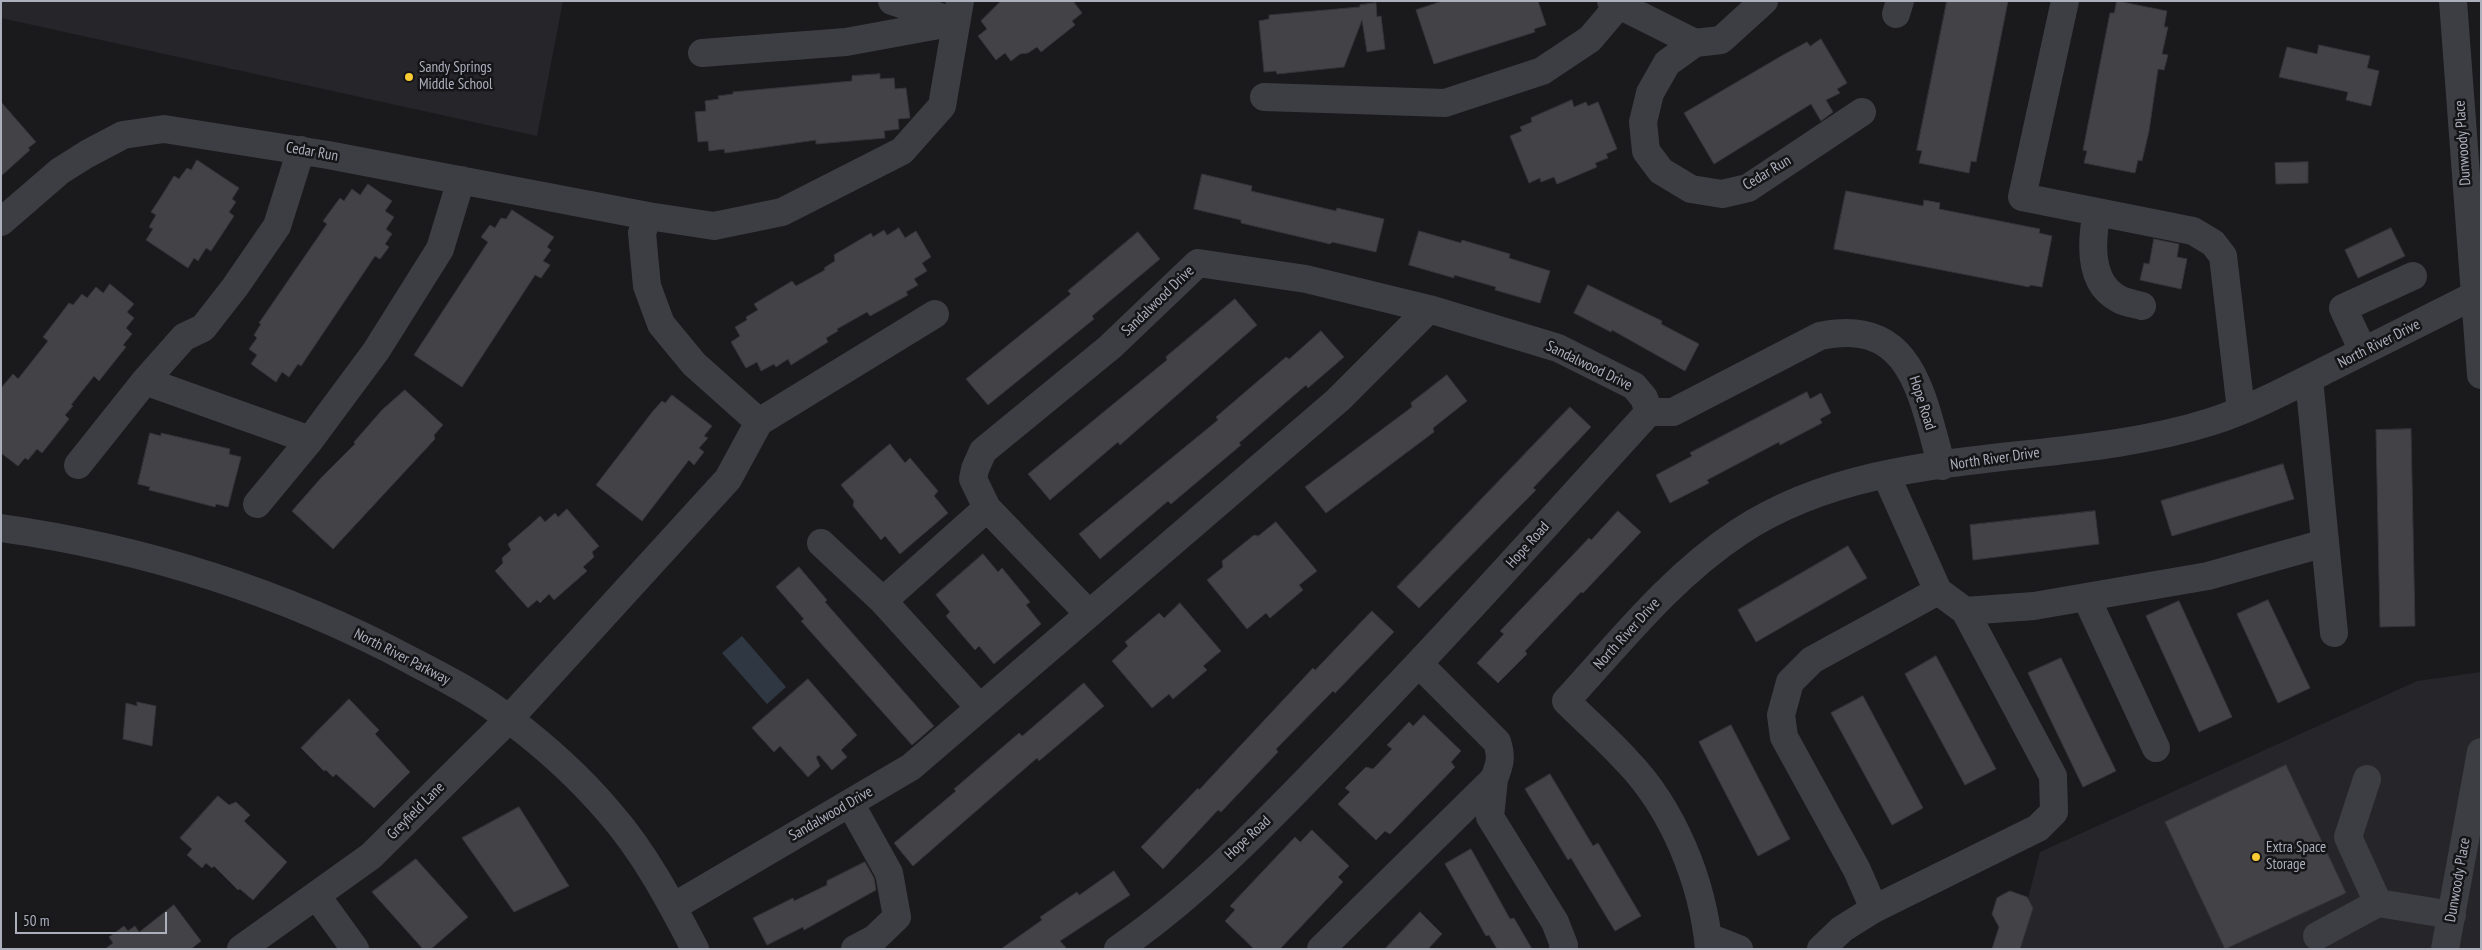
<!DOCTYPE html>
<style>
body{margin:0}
#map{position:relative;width:2482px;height:950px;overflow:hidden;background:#1a1a1d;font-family:"PT Sans Narrow",sans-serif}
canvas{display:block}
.frame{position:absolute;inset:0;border:2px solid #acb0bd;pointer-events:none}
.scale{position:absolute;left:15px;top:912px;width:152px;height:22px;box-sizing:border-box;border:2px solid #acb0bd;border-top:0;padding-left:6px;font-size:15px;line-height:18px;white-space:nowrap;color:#acb0bd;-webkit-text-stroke:4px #151518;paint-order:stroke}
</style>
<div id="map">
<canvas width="2482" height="950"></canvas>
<div class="frame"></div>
<div class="scale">50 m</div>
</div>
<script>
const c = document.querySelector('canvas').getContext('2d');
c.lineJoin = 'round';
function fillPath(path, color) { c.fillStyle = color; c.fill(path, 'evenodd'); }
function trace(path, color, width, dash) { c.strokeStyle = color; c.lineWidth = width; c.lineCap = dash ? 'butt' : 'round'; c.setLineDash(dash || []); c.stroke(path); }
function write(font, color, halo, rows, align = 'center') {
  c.font = font + ' "PT Sans Narrow",sans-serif'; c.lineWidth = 5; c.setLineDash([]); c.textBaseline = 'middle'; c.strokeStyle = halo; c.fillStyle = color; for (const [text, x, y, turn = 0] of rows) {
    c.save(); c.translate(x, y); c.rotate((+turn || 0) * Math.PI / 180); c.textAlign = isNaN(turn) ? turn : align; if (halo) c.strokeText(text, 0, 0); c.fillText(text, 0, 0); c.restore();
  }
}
fillPath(new Path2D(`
 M1,1H563L537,136L1,18Z
 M2481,672V949H2015L2040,852L2417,681Z`), '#26262a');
fillPath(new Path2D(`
 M742,636L786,687L767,704L722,653Z`), '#2f3842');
const building = new Path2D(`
 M1001,1H1073L1082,13L1072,21L1075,25L1041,52L1037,47L1028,53L1020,54L1011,61L1005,53L996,60L978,36L987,29L981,21Z
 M1443,1H1538L1546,25L1534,29L1535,32L1434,64L1416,10Z
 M1947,1H2008L1976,162L1971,161L1969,173L1919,163L1922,151L1917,150Z
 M2117,1L2167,11L2164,27H2168L2162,54L2168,55L2164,70L2158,69L2149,131L2142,161L2138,160L2135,173L2084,163L2087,151L2083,150L2110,13H2114Z
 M1376,3L1377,17L1381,16L1385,49L1367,52L1362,20L1344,67L1277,74L1276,71L1264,72L1259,21L1269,19V15L1360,7V5Z
 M1821,39L1847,83L1837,89L1840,93L1826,100L1833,112L1821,121L1811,104L1714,164L1684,113L1783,55L1807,42L1810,46Z
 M2319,45L2370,56L2367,68L2379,71L2371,106L2346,100L2348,92L2279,77L2287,47L2317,54Z
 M880,74V79L894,78L895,89L906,88L910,118L898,119L899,129L884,131L885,138L816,144V140L725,153L724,149L709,151L708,141L698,142L695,112L706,111L705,101L719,99L718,96L733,94V92L852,81V76Z
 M1572,100L1574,107L1586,102L1588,106L1598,102L1617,149L1606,154L1608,158L1595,163L1597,167L1557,184L1554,177L1541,182L1540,178L1529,183L1510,136L1522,131L1520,127L1532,122L1531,118Z
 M1,102L36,142L28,148L30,150L1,176Z
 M197,160L239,188L232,199L236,202L229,212L234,216L211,251L206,248L198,261L194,258L188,268L146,240L153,229L149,227L156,215L151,212L159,200L174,176L179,179L187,168L191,170Z
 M2308,162V183L2276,184L2275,163Z
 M1202,174L1252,186L1251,191L1336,211L1337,208L1384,219L1376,252L1332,242L1330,244L1241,223V220L1194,209Z
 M368,184L392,201L385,211L394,217L386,229L392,234L385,244L389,247L380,259L375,256L301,366L298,364L289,377L282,372L276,382L251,364L257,355L249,349L257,338L254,335L261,324L259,323L327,224L323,221L340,198L344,201L352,189L360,195Z
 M1846,191L1923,206L1924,200L1940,203L1939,209L2040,229L2039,233L2052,236L2042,287L2030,285L2029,287L1834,249Z
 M512,210L554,237L547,247L551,250L543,261L550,265L541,278L535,275L462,387L414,355L488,242L481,237L490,225L495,228L501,218L506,219Z
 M899,228L905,238L916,231L931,257L922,263L927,271L914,279L918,285L906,292L908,295L870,316L867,312L837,329L838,331L826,338L828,342L791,365L788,359L776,367L774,364L761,371L757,362L746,368L731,342L740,336L735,327L747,320L746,317L758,310L754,304L792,281L796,286L825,270L824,268L835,261L834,255L871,233L873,237L884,230L887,235Z
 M2391,228L2405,256L2358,278L2345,250Z
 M1419,231L1461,243L1462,240L1510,254L1509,258L1550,271L1540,303L1495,290L1496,287L1454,275V278L1409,265Z
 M1138,232L1160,259L1092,316L1094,319L988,405L966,379L1071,294L1068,291Z
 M2154,239L2179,244L2177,257L2187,259L2181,289L2140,280L2144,263L2149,264Z
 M110,284L134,304L127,312L134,318L126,328L132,334L123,345L126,347L99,381L94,376L71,405L73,406L65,415L69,419L42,453L37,449L28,460L25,458L18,466L1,453V388L13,374L18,379L48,341L43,337L69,303L73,305L82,294L87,298L96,287L103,293Z
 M1588,285L1662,321L1661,324L1699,344L1685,371L1612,330L1611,332L1574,313Z
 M1235,299L1257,325L1120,445L1118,442L1050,500L1028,474L1167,360L1166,357Z
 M1321,331L1344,357L1308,388L1306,385L1239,443L1241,445L1171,504L1168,501L1100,559L1079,534L1218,420L1216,417L1286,357L1289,359Z
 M1447,375L1467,401L1433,428L1434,432L1326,513L1305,487L1412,407L1411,403Z
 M405,390L443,425L434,435L435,439L333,549L292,511L321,478L355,444L354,442L382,410Z
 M1807,392L1810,399L1821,393L1831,413L1820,419L1822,423L1780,445L1779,442L1707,480L1709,483L1670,503L1656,475L1692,456L1690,453Z
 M672,395L712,426L704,436L708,438L699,448L704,452L694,465L689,460L642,521L596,485L653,411L662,401L665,403Z
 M1570,407L1591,427L1533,488L1536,490L1419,608L1397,587Z
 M2411,429L2415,626L2380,627L2376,430Z
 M150,433L161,436V433L230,449L229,454L241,457L228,507L216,504L215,507L188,500L149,490L150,487L138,484Z
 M890,444L905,463L910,458L938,491L934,496L948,513L900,554L885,536L881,540L853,506L854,501L841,485Z
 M2283,464L2294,499L2172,536L2161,501Z
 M567,509L599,546L592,552L594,557L583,567L587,571L554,600L549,594L540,603L537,600L528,608L495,571L503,563L502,558L511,550L508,544L529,526L540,516L545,522L555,513L558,517Z
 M1618,511L1641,532L1583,593L1581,592L1525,651L1527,654L1498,683L1477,663L1504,634L1500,631L1589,538L1591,540Z
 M2095,511L2099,544L1973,560L1970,525Z
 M1276,522L1317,571L1299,585L1303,590L1270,618L1266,613L1247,629L1207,580L1223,567L1222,561L1254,535L1258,536Z
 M1848,546L1867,578L1756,642L1738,610Z
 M983,554L998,572L1002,568L1030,602L1026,605L1041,624L994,664L979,646L975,650L946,616L950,612L936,595Z
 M799,567L827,600L825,602L934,726L912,745L801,621L804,619L776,587Z
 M2268,600L2310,688L2278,703L2237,614Z
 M2179,601L2232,717L2199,732L2146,616Z
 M1180,603L1221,651L1203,666L1207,670L1173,699L1169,694L1152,708L1112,661L1128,646L1125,642L1159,613L1164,618Z
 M1372,611L1394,632L1335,693L1333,691L1276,749L1278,752L1221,812L1218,810L1163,869L1141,847L1198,788L1199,790L1313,668L1315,670Z
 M1936,656L1996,769L1965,785L1905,674Z
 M2061,658L2116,771L2083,787L2028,673Z
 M808,679L857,735L841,750L847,757L832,770L819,755L816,757L820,766L808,777L780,746L774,752L752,728Z
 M1084,683L1104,706L1039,761L1037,758L913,866L894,843L956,791L954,789L1019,733L1022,736Z
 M1863,696L1923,808L1892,825L1831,713Z
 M349,699L379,730L375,734L410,772L374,808L336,774L333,777L326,770L324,771L301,748Z
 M137,702L156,706L152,746L123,739L126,703L137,706Z
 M1424,715L1461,751L1451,762L1455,767L1390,834L1385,831L1376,840L1338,804L1350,792L1345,788L1366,767L1373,769L1392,749L1387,745L1409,722L1413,726Z
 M1731,725L1790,839L1758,856L1699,742Z
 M2286,765L2346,893L2225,949L2165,822Z
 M1550,774L1593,846L1598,843L1641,916L1615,931L1571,858L1568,860L1525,789Z
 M218,796L229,805L236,802L250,815L244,821L287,862L253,900L240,889L238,890L214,866L212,868L206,863L202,868L187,855L192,849L180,838Z
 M519,807L569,886L514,912L462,838Z
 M1312,830L1349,866L1338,877L1343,882L1280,949H1254L1225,921L1235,910L1230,906L1295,837L1300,842Z
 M1471,849L1510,919L1514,918L1532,949H1497L1489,935L1486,936L1445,864Z
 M416,859L468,917L431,949H423L372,892Z
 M865,862L874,878L876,890L804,930L803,927L767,945L753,918L793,898L794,901L827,885V881Z
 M1114,871L1130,895L1060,941L1067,949H1001L1042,920L1040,917L1077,892L1079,895Z
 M2010,891L2027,897L2033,908L2020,949H1992L1999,927L1992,914L1997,898Z
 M174,905L201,941L191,949H105L113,943L109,937L124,926L128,931L135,926L139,932Z
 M1420,912L1442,934L1428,949H1385Z`);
fillPath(building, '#424247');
trace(building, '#353439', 1);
trace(new Path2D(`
 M892,1L952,21
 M1611,1L1695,43
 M1764,1L1721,40L1695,43L1667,63L1650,93L1643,122L1646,151L1661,171L1691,189L1722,194L1748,188L1862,112
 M2065,1L2022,197L2193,231L2213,243L2223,256L2241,410
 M2453,1L2481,375
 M1896,14L1900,1
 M702,53L846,42L955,22
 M1264,97L1445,103L1542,71L1590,39L1618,6
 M2097,212C2091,242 2088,283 2119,299C2126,303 2135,304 2142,306
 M1,222L60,171L87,154L123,135L164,129L328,155L648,216
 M2363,351L2343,308L2413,276
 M2309,379L2334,633
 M145,381L310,440
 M759,422L694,364L661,324L647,286L642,233L648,216L714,226L782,212L902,151L942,106L960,1
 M78,465L145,381L184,337L203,328L235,287L277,226L301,150
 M1886,475L1938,591L1965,611L2034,606L2208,576L2325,543
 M257,504L310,440L376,351L440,249L461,180
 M1,528C144,548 285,593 412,661C445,678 480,696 510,720C546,747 580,778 609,812C645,853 670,901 695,949
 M821,543L883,601L980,708
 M2086,597L2156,748
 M883,601L987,508
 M1089,614L987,508L973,479L975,469L983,451L1110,347L1198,263L1306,279L1429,309L1558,348L1634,386L1644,398L1649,412
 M1494,779L1490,817L1555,922L1564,945L1563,949
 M2367,779L2348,837L2378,903L2452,915
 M850,803L889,873L897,917L874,939L855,949
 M316,895L355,949
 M673,907L911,767L1338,400L1429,309
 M1874,909L2038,828L2054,812L2053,776L1965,611
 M2317,936L2378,903
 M1708,937L1739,949
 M241,949L371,856L509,719L728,479L759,422L935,314
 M1118,949C1200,893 1270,818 1339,747C1445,638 1546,525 1649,412H1673L1820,336C1914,316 1922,399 1942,466
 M1321,949L1494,779C1500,764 1502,757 1497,742L1419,664
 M1709,949C1703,882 1673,808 1626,760C1607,739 1586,721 1566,701C1620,642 1671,577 1739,532C1877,441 2058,470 2210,422C2251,409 2290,388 2328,369C2379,343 2430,318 2481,292
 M1821,949L1842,929L1874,909L1857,870L1784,737L1781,715L1790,682L1812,660L1938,591
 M2445,949L2481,752`), '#3d3d44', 28);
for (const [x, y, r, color] of [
 [409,77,5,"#facb34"],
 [2256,857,5,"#facb34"]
]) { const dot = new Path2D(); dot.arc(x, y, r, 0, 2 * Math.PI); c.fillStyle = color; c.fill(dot); trace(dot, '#151518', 2); }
write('15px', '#acb0bd', '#151518', [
 ["Sandy Springs",419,68],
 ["Middle School",419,85],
 ["Extra Space",2266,848],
 ["Storage",2266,865]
], 'left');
write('15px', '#acb0bd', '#151518', [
 ["Dunwoody Place",2463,143,-94],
 ["Cedar Run",312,152,10],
 ["Cedar Run",1767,173,-31],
 ["Sandalwood Drive",1158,301,-44],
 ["North River Drive",2379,344,-27],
 ["Sandalwood Drive",1589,366,26],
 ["Hope Road",1922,403,72],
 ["North River Drive",1995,459,-8],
 ["Hope Road",1528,545,-48],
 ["North River Drive",1627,634,-48],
 ["North River Parkway",402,657,27],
 ["Greyfield Lane",416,811,-45],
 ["Sandalwood Drive",831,814,-30],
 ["Hope Road",1248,838,-43],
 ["Dunwoody Place",2458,880,-80]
]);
</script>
